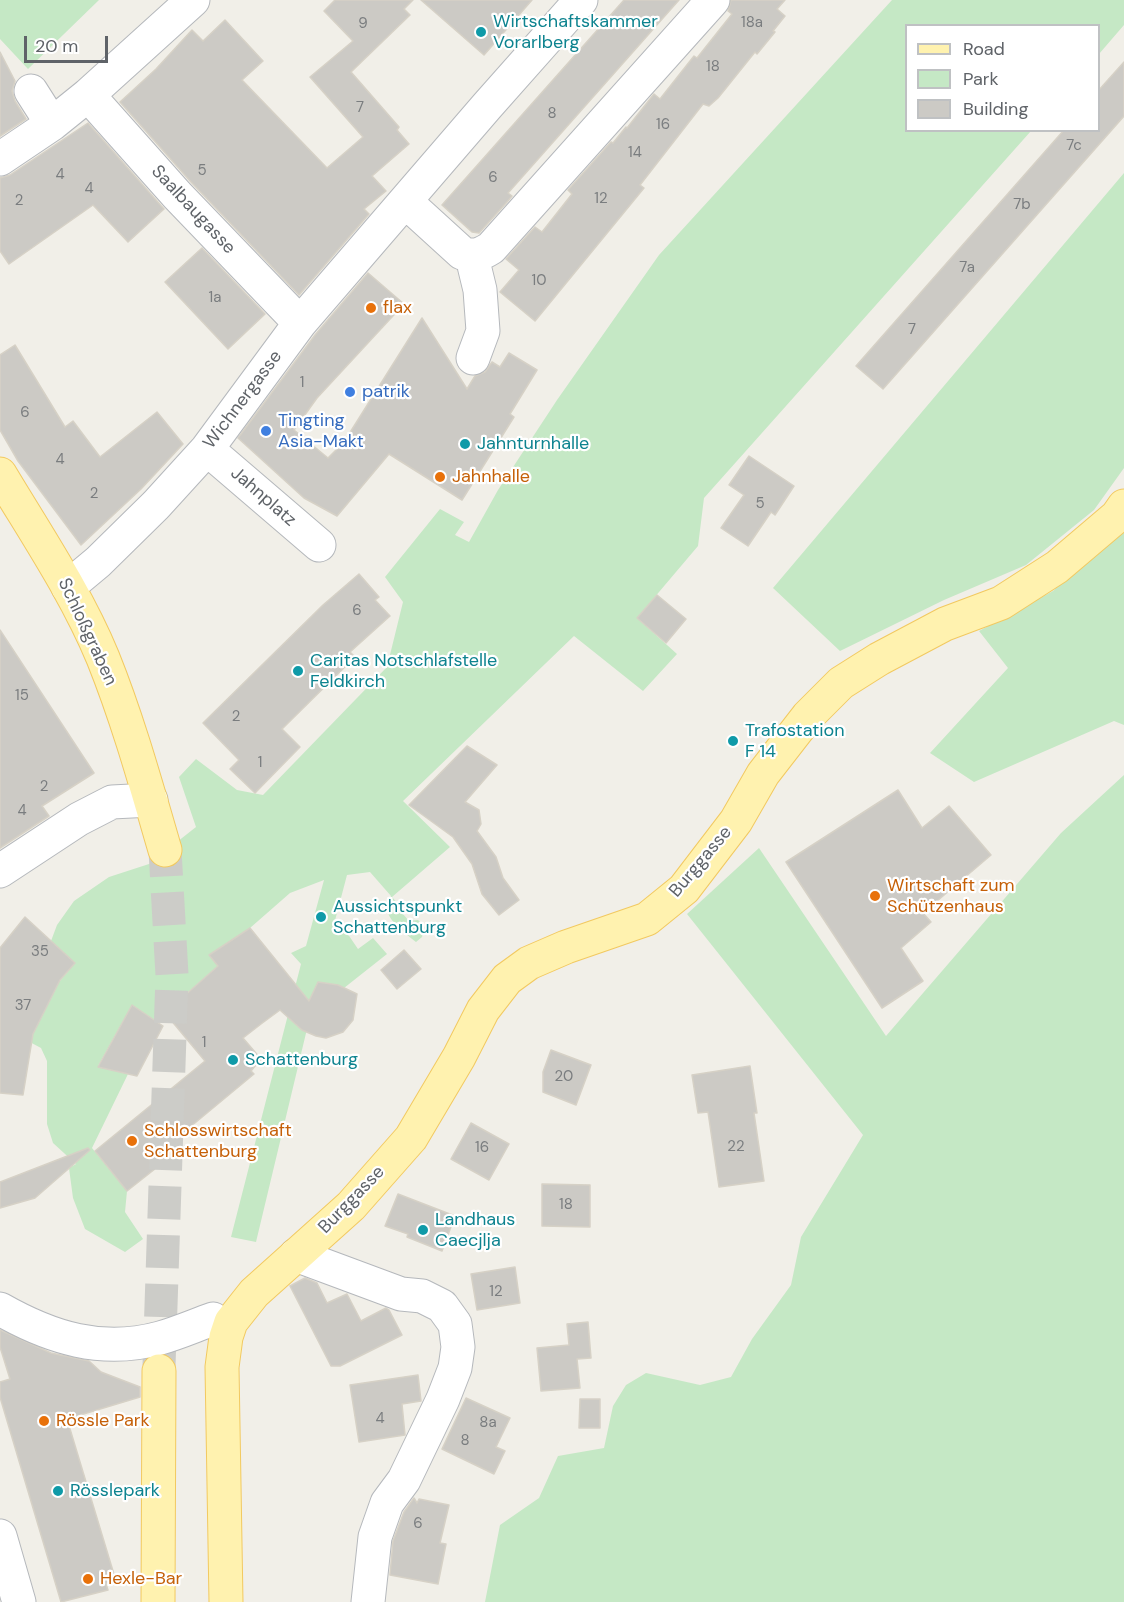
<!DOCTYPE html>
<meta charset="utf-8">
<style>
body{margin:0}
#map{position:relative;width:1124px;height:1602px;overflow:hidden;background:#f1efe8;font-family:"DM Sans",sans-serif}
canvas{display:block}
.legend{position:absolute;left:905px;top:24px;width:195px;height:108px;box-sizing:border-box;background:#fff;border:2px solid #bfc1c3;margin:0;padding:8px 10px;list-style:none;font-size:18px;color:#5f6368}
.legend li{display:flex;align-items:center;gap:12px;height:30px}
.legend b{width:30px;border:2px solid #bfc1c3}
.scale{position:absolute;left:24px;top:36px;width:84px;height:27px;box-sizing:border-box;border:3px solid #5f6368;border-top:0;padding-left:8px;font-size:18px;line-height:21px;white-space:nowrap;color:#5f6368;-webkit-text-stroke:4px #fff;paint-order:stroke}
</style>
<div id="map">
<canvas width="1124" height="1602"></canvas>
<ul class="legend">
<li><b style="height:8px;background:#fff2af"></b>Road</li>
<li><b style="height:16px;background:#c5e8c5"></b>Park</li>
<li><b style="height:16px;background:#cccac5"></b>Building</li>
</ul>
<div class="scale">20 m</div>
</div>
<script>
const c = document.querySelector('canvas').getContext('2d');
c.lineJoin = 'round';
function fillPath(path, color) { c.fillStyle = color; c.fill(path, 'evenodd'); }
function trace(path, color, width, dash) { c.strokeStyle = color; c.lineWidth = width; c.lineCap = dash ? 'butt' : 'round'; c.setLineDash(dash || []); c.stroke(path); }
function write(font, color, halo, rows, align = 'center') {
  c.font = font + ' "DM Sans",sans-serif'; c.lineWidth = 4.5; c.setLineDash([]); c.textBaseline = 'middle'; c.strokeStyle = halo; c.fillStyle = color; for (const [text, x, y, turn = 0] of rows) {
    c.save(); c.translate(x, y); c.rotate((+turn || 0) * Math.PI / 180); c.textAlign = isNaN(turn) ? turn : align; if (halo) c.strokeText(text, 0, 0); c.fillText(text, 0, 0); c.restore();
  }
}
fillPath(new Path2D(`
 M0,0H99L28,69L0,39Z
 M892,0H1124V25L1099,54L1098,26H906V130L1031,131L704,498L698,546L637,618L677,654L643,691L574,636L403,801L450,847L392,897L405,912L403,914L409,921L418,920L425,927L422,937L416,942C403,931 377,915 391,896L370,872L347,875L332,932L343,927L358,949L373,938L387,954L344,988L328,983H318L256,1242L231,1237L301,964L291,953L306,946L324,880L290,893L250,928L209,955L218,966L155,1021L132,1005L98,1066L128,1074L92,1148L127,1191L125,1212L143,1239L125,1252L85,1229L73,1198L69,1168L76,1164L53,1143L47,1124V1061L41,1048L26,1040L37,1024L55,990L54,988L75,963L51,941L57,925L74,901L109,877L149,864L196,827L179,777L196,759L237,790L263,795L387,667L403,602L385,577L440,509L464,522L455,535L469,542L498,490L557,400L659,255Z
 M1124,173V468L1094,510L1026,565L944,600L840,651L773,588Z
 M1124,526V725L1114,721L974,782L930,753L1008,668L979,631L1053,591Z
 M1124,775V1602H485L500,1525L539,1498L558,1456L604,1448L613,1406L626,1385L646,1373L700,1385L731,1377L752,1339L791,1285L801,1237L863,1135L687,914L759,848L886,1036L1061,833Z`), '#c5e8c5');
const building = new Path2D(`
 M335,0H413L404,9L410,15L351,72L399,127L397,130L409,144L372,176L386,191L364,209L369,214L299,295L191,182L120,102L156,69L192,30L203,41L225,20L263,61L242,80L327,168L363,137L310,77L353,41L324,11Z
 M421,0H532L484,55Z
 M624,0H679L508,193L512,196L507,202L479,233L472,232L442,205Z
 M731,0H785L777,9L785,16L773,31L775,32L757,54L755,52L718,98L709,106L703,104L640,185L644,188L535,321L500,292L519,270L506,259L535,227L542,232L572,194L568,190L611,142L613,143L626,127L627,128L654,94L660,99L694,56L697,58L732,14L728,11Z
 M0,52L15,81L12,91L15,101L26,119L0,136Z
 M1124,62V116L883,389L856,366L1064,130H1098V91Z
 M88,123L164,209L128,242L93,205L9,264L0,251V178L10,175Z
 M202,248L265,314L228,349L165,282Z
 M368,273L404,304L317,398L294,430L328,458L344,442L422,318L467,389L475,376L485,372L492,362L500,367L509,353L537,370L510,414L514,417L462,500L389,454L337,516L304,498L238,438L315,335Z
 M15,345L65,427L73,421L100,457L157,412L183,444L141,489L81,545L18,461L0,430V355Z
 M749,456L794,486L775,515L771,512L748,546L721,528L744,495L729,485Z
 M359,574L379,597L375,600L390,616L350,652L355,657L282,729L300,747L255,793L230,769L239,760L203,723L323,605Z
 M657,595L686,619L666,643L637,618Z
 M0,630L94,773L42,806L49,816L0,848Z
 M467,746L497,765L465,802L479,810L481,824L477,831L496,857L503,878L519,900L499,915L482,894L472,864L453,837L409,805Z
 M898,790L922,828L949,806L991,855L923,913L931,922L901,948L923,981L882,1008L786,862Z
 M25,917L75,963L60,980L33,1034L23,1095L0,1093V948Z
 M250,928L309,1001L318,982L338,985L357,994L353,1020L343,1032L326,1038L316,1036L302,1030L280,1010L261,1024L243,1038L261,1059L251,1071L254,1074L172,1142L179,1150L127,1191L95,1151L205,1061L165,1013L218,966L209,955Z
 M404,950L421,969L397,989L381,970Z
 M132,1005L163,1026L137,1076L98,1067Z
 M551,1050L591,1065L576,1105L543,1092V1072Z
 M750,1066L757,1113H754L764,1181L719,1187L708,1112L698,1113L692,1075Z
 M471,1123L509,1144L489,1180L451,1159Z
 M88,1148L90,1150L35,1198L0,1208V1182Z
 M542,1184L590,1185V1227L542,1226Z
 M398,1194L455,1216L442,1251L407,1237L408,1234L385,1226Z
 M515,1267L520,1303L477,1310L471,1274Z
 M305,1278L317,1283L327,1303L347,1294L361,1321L386,1308L389,1310L402,1335L340,1366H331L290,1286Z
 M588,1322L591,1358L577,1359L580,1388L541,1391L537,1348L569,1345L567,1324Z
 M0,1330L51,1353L89,1361L101,1372L140,1387V1397L67,1419L116,1581L106,1584L108,1590L61,1602L0,1397V1382L10,1379L0,1347Z
 M418,1375L421,1401L402,1404L405,1435L359,1442L350,1385Z
 M466,1398L510,1418L496,1447L505,1451L494,1474L442,1449Z
 M580,1399H600V1428H579Z
 M414,1498L417,1503L419,1499L449,1505L440,1543L446,1544L438,1584L390,1575L393,1541L404,1512Z`);
fillPath(building, '#cccac5');
trace(building, '#d6d1c6', 1.5);
trace(new Path2D(`
 M159,1366L172,975L165,850`), '#ccccc8', 33, [33, 16]);
const minor = new Path2D(`
 M31,91L52,124
 M88,95L177,195L300,323
 M0,159L52,124L88,95L193,0
 M406,202L462,253C474,257 480,255 491,248L713,0
 M472,257L480,290L483,331L473,358
 M207,449L319,545
 M68,587L98,562L156,505L207,449L300,323L487,106L581,0
 M0,871L79,819L112,802L151,800
 M296,1255L401,1294L422,1296L442,1306L455,1324L458,1347L455,1368L443,1399L404,1480L387,1503L375,1537L368,1602
 M0,1309C51,1338 102,1354 160,1338C178,1333 196,1325 213,1319
 M0,1536L19,1602`);
const major = new Path2D(`
 M0,474C36,534 76,593 103,658C128,720 146,785 165,850
 M158,1602L159,1371
 M226,1602L222,1367L226,1337L231,1322L254,1293L351,1206L411,1138L459,1057L483,1010L507,979L529,963L566,947L647,919L684,889L736,821L763,774L808,716L841,683L879,659L945,624L1001,603L1057,567L1117,516L1124,506`);
trace(minor, '#b5b8bc', 35);
trace(major, '#f2c960', 35);
trace(minor, '#fff', 33);
trace(major, '#fff2af', 33);
for (const [x, y, r, color] of [
 [481,32,6,"#0f9aa8"],
 [371,308,6,"#e8710a"],
 [350,392,6,"#3f7fe0"],
 [266,431,6,"#3f7fe0"],
 [465,444,6,"#0f9aa8"],
 [440,477,6,"#e8710a"],
 [298,671,6,"#0f9aa8"],
 [733,741,6,"#0f9aa8"],
 [875,896,6,"#e8710a"],
 [321,917,6,"#0f9aa8"],
 [233,1060,6,"#0f9aa8"],
 [132,1141,6,"#e8710a"],
 [423,1230,6,"#0f9aa8"],
 [44,1421,6,"#e8710a"],
 [58,1491,6,"#0f9aa8"],
 [88,1579,6,"#e8710a"]
]) { const dot = new Path2D(); dot.arc(x, y, r, 0, 2 * Math.PI); c.fillStyle = color; c.fill(dot); trace(dot, '#fff', 2); }
write('15px', '#7a7d7f', null, [
 ["18a",752,23],
 ["9",363,24],
 ["18",713,67],
 ["7",360,108],
 ["8",552,114],
 ["16",663,125],
 ["7c",1074,146],
 ["14",635,153],
 ["5",202,171],
 ["4",60,175],
 ["6",493,178],
 ["4",89,189],
 ["12",601,199],
 ["2",19,201],
 ["7b",1022,205],
 ["7a",967,268],
 ["10",539,281],
 ["1a",215,298],
 ["7",912,330],
 ["1",302,383],
 ["6",25,413],
 ["4",60,460],
 ["2",94,494],
 ["5",760,504],
 ["6",357,611],
 ["15",22,696],
 ["2",236,717],
 ["1",260,763],
 ["2",44,787],
 ["4",22,811],
 ["35",40,952],
 ["37",23,1006],
 ["1",204,1043],
 ["20",564,1077],
 ["22",736,1147],
 ["16",482,1148],
 ["18",566,1205],
 ["12",496,1292],
 ["4",380,1419],
 ["8a",488,1423],
 ["8",465,1441],
 ["6",418,1524]
]);
write('18px', '#0d838f', '#fff', [
 ["Wirtschaftskammer",493,22],
 ["Vorarlberg",493,43],
 ["Jahnturnhalle",477,444],
 ["Caritas Notschlafstelle",310,661],
 ["Feldkirch",310,682],
 ["Trafostation",745,731],
 ["F 14",745,752],
 ["Aussichtspunkt",333,907],
 ["Schattenburg",333,928],
 ["Schattenburg",245,1060],
 ["Landhaus",435,1220],
 ["Caecjlja",435,1241],
 ["Rösslepark",70,1491]
], 'left');
write('18px', '#5f6368', '#fff', [
 ["Saalbaugasse",193,210,47],
 ["Wichnergasse",243,400,-53],
 ["Jahnplatz",263,497,41],
 ["Schloßgraben",87,632,65],
 ["Burggasse",701,862,-50],
 ["Burggasse",352,1200,-46]
]);
write('18px', '#c56008', '#fff', [
 ["flax",383,308],
 ["Jahnhalle",452,477],
 ["Wirtschaft zum",887,886],
 ["Schützenhaus",887,907],
 ["Schlosswirtschaft",144,1131],
 ["Schattenburg",144,1152],
 ["Rössle Park",56,1421],
 ["Hexle-Bar",100,1579]
], 'left');
write('18px', '#366cbe', '#fff', [
 ["patrik",362,392],
 ["Tingting",278,421],
 ["Asia-Makt",278,442]
], 'left');
</script>
